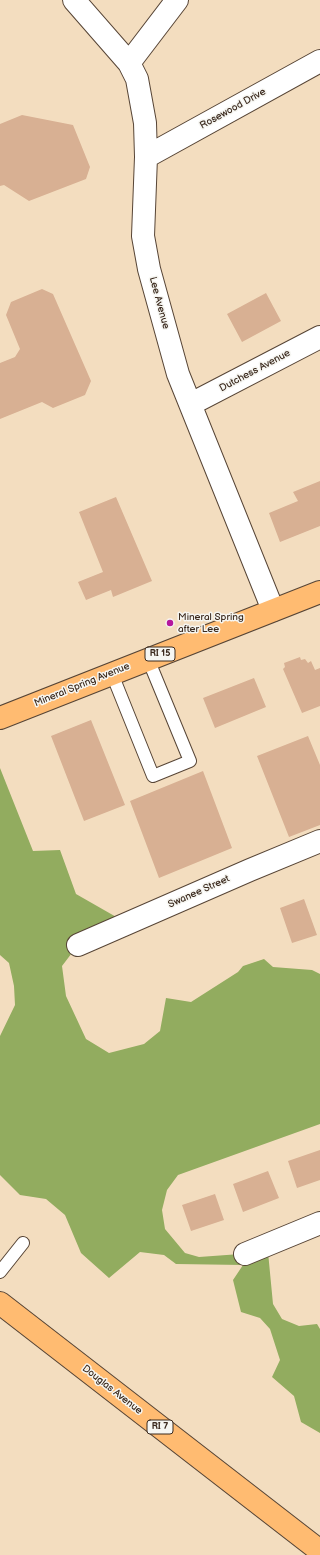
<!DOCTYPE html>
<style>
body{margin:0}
canvas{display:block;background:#f3ddbf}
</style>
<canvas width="320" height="1555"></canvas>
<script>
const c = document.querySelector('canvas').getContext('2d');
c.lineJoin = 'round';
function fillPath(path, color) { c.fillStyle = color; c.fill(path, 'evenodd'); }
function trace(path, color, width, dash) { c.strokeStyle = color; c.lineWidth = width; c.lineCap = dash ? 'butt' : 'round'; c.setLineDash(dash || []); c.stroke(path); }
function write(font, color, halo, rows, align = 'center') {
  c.font = font + ' "Balsamiq Sans",sans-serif'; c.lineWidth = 3; c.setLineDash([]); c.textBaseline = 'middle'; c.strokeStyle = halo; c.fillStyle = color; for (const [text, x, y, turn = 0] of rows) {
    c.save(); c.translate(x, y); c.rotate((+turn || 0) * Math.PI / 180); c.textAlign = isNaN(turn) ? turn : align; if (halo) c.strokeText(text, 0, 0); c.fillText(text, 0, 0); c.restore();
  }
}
fillPath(new Path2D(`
 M0,768L33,851L60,850L76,894L118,918L78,945L62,966L66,996L86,1039L109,1053L144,1044L160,1031L166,998L191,1002L238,972L243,966L264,959L273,967L312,970L320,974V1124L178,1175L167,1190L162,1210L165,1229L185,1253L199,1257L268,1252L273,1304L282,1319L299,1326L317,1324L320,1329V1433L301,1422L294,1396L272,1377L280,1360L270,1329L260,1318L241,1312L233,1280L243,1265L176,1264L164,1255L140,1252L109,1278L81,1253L65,1215L46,1199L20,1195L0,1175V1036L15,1005L14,986L9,963L0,955Z`), '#92ac5f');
fillPath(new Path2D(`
 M22,115L73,125L90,167L86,179L29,201L4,185L0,186V124Z
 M42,289L53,294L91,381L85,395L53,408L42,402L0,419V363L15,357L20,349L6,315L11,302Z
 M266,293L281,321L242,342L227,314Z
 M320,481V526L280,542L269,513L298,501L293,492Z
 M116,497L152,581L113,597L111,590L86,600L78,582L103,572L79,512Z
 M300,657L301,660L305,659L308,663L311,661L315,670L320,668V706L302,713L283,669L285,667L284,663Z
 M254,678L266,707L215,728L203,698Z
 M91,720L125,805L84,821L51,736Z
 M308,736L320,765V825L289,837L257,756Z
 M203,771L232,848L159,878L130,801Z
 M304,899L317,935L292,943L280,908Z
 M320,1150V1180L297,1188L288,1161Z
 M268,1171L279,1198L243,1212L233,1184Z
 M215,1194L224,1220L191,1231L182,1205Z`), '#d8b093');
const service = new Path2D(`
 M112,674L153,776L190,761L148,659
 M0,1272L23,1243`);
const minor = new Path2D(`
 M74,0L129,63L137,79L145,123L146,157L143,236L149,269L178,374L273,610
 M129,63L177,0
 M146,157L320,61
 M191,404L320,337
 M78,945L250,870L320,841
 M245,1254L320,1223`);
const primary = new Path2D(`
 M0,718L320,592
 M0,1303L320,1551`);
trace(service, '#574536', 14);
trace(minor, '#574536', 24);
trace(primary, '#574536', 24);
trace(service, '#fff', 12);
trace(minor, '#fff', 22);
trace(primary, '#ffbb71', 22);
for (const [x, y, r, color] of [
 [170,623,4,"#b5179e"]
]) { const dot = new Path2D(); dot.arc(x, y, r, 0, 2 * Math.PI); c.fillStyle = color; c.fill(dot); trace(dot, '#f6f6f2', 1.5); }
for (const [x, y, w] of [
 [160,654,30],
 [160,1427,26]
]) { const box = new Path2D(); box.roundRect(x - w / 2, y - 7, w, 14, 3); c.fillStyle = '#f6f6f2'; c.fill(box); trace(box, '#3b2a1e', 1); }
write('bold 9px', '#3b2a1e', null, [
 ["RI 15",160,654],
 ["RI 7",160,1427]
]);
write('10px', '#3b2a1e', '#f6f6f2', [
 ["Rosewood Drive",233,109,-29],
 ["Lee Avenue",159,303,75],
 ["Dutchess Avenue",255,371,-28],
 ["Mineral Spring Avenue",82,685,-22],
 ["Swanee Street",199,892,-24],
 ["Douglas Avenue",112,1390,38]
]);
write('10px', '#3b2a1e', '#f6f6f2', [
 ["Mineral Spring",178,617],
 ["after Lee",178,629]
], 'left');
</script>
